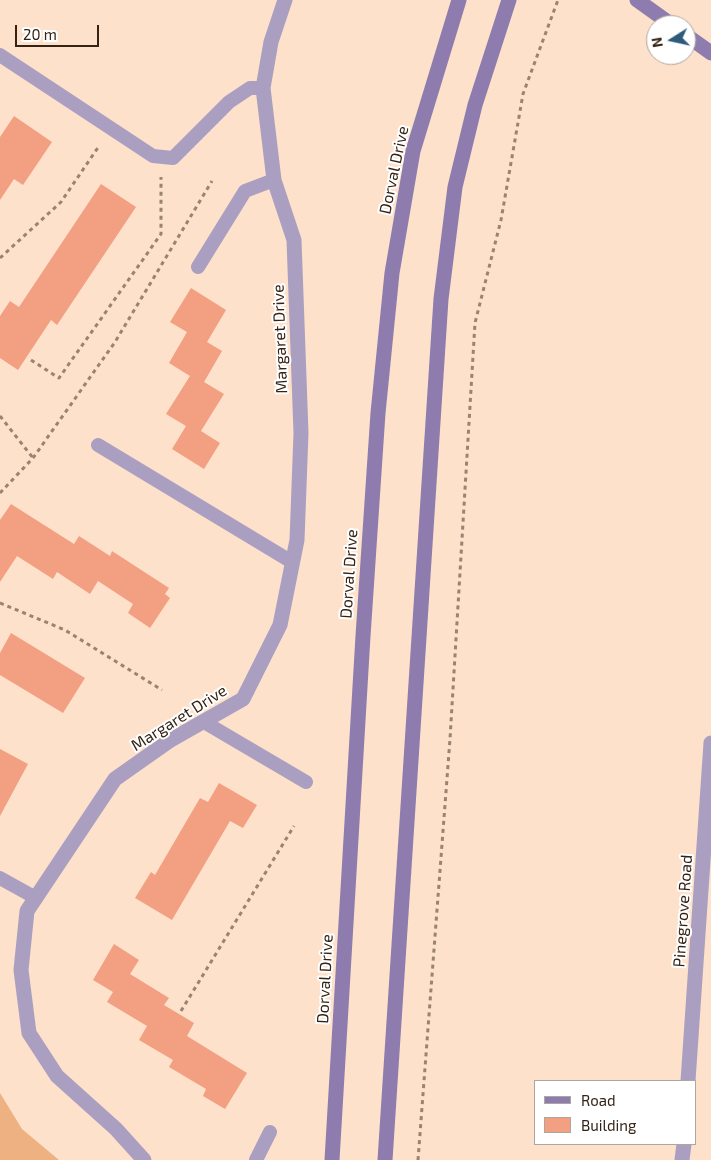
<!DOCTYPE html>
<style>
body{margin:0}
#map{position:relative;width:711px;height:1160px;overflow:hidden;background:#fde1cb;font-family:"Exo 2",sans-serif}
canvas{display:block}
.legend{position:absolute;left:534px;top:1080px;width:162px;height:65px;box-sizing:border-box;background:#fff;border:1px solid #aea7a1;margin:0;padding:6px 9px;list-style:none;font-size:15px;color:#342315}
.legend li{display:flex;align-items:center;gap:10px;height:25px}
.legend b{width:25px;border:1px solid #aea7a1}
.north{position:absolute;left:646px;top:15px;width:50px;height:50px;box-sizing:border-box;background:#fff;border:1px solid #aea7a1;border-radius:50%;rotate:260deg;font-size:14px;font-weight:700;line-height:20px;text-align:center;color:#342315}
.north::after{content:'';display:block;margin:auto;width:18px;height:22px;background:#2d5c7b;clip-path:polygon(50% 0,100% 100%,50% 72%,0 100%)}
.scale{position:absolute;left:15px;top:25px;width:84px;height:22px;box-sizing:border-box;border:2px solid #342315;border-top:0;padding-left:6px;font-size:15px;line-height:18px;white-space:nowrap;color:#342315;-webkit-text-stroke:4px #fff;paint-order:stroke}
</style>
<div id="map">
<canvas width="711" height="1160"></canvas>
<ul class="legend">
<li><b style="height:6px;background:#8d7cad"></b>Road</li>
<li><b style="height:14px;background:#f39f82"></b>Building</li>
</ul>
<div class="north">N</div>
<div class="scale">20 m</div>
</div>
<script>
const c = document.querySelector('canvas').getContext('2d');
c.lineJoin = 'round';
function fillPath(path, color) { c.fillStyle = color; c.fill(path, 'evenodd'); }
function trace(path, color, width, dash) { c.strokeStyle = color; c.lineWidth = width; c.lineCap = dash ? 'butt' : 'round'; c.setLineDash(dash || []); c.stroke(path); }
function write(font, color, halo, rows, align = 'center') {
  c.font = font + ' "Exo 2",sans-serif'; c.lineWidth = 4; c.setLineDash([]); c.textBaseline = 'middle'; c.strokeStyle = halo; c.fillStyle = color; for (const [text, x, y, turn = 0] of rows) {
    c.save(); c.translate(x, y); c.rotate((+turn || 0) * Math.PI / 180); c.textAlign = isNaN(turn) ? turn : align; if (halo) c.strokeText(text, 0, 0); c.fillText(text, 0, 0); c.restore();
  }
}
fillPath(new Path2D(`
 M0,1093L22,1129L59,1160H0Z`), '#eeb282');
fillPath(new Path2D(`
 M14,116L52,142L23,185L14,179L0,200V137Z
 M101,184L136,207L57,325L51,320L18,370L0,358V316L10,301L19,307Z
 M191,288L226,310L207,342L222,351L204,382L224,394L201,431L220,443L204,469L172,449L186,426L166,414L190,376L169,363L187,332L170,322Z
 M11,504L74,544L79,536L110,556L112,551L169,588L165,594L170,598L150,628L128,613L133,604L98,581L90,594L57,572L53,579L17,556L0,582V520Z
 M11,633L85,678L63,713L0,675V653Z
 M0,749L28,764L0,816Z
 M219,783L257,805L243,828L230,821L172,920L135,898L151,872L155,875L200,798L208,802Z
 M114,944L139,960L130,974L169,998L164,1005L194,1023L187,1036L247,1073L225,1109L203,1096L206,1089L169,1067L173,1060L139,1040L147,1026L107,1002L113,992L93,980Z`), '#f39f82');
trace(new Path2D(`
 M0,258L61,202L99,146
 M31,360L59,378L161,234V177
 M0,416L33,458
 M0,493L33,458L115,342L212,181
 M0,603L65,630L162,690
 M181,1011L294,826
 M418,1160L450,739L475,323L501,220L523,94L558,0`), '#9a8371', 3, [4, 4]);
trace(new Path2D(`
 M0,55L153,156L173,158L229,102L250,88H263
 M198,267L245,191L274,180
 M98,445L292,562
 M204,722L306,782
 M0,878L36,898
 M256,1160L270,1132`), '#aa9fc1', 14);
trace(new Path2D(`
 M688,1081L711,743
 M144,1160L116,1129L57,1076L29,1033L21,970L27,911L115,779L169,741L243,699L280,625L297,540L301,433L294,240L274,180L263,88L271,42L285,0
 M682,1160L684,1144`), '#aa9fc1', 15);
trace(new Path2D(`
 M637,0L672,25
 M686,35L711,53
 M332,1160L363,636L378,413L392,273L413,151L459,0
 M385,1160L441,299L455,187L475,105L509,0`), '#8d7cad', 15);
write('16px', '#342315', '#fff', [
 ["Dorval Drive",394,170,-78],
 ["Margaret Drive",280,339,-92],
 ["Dorval Drive",349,574,-86],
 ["Margaret Drive",179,718,-32],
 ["Pinegrove Road",683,911,-86],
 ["Dorval Drive",325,979,-87]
]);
</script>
